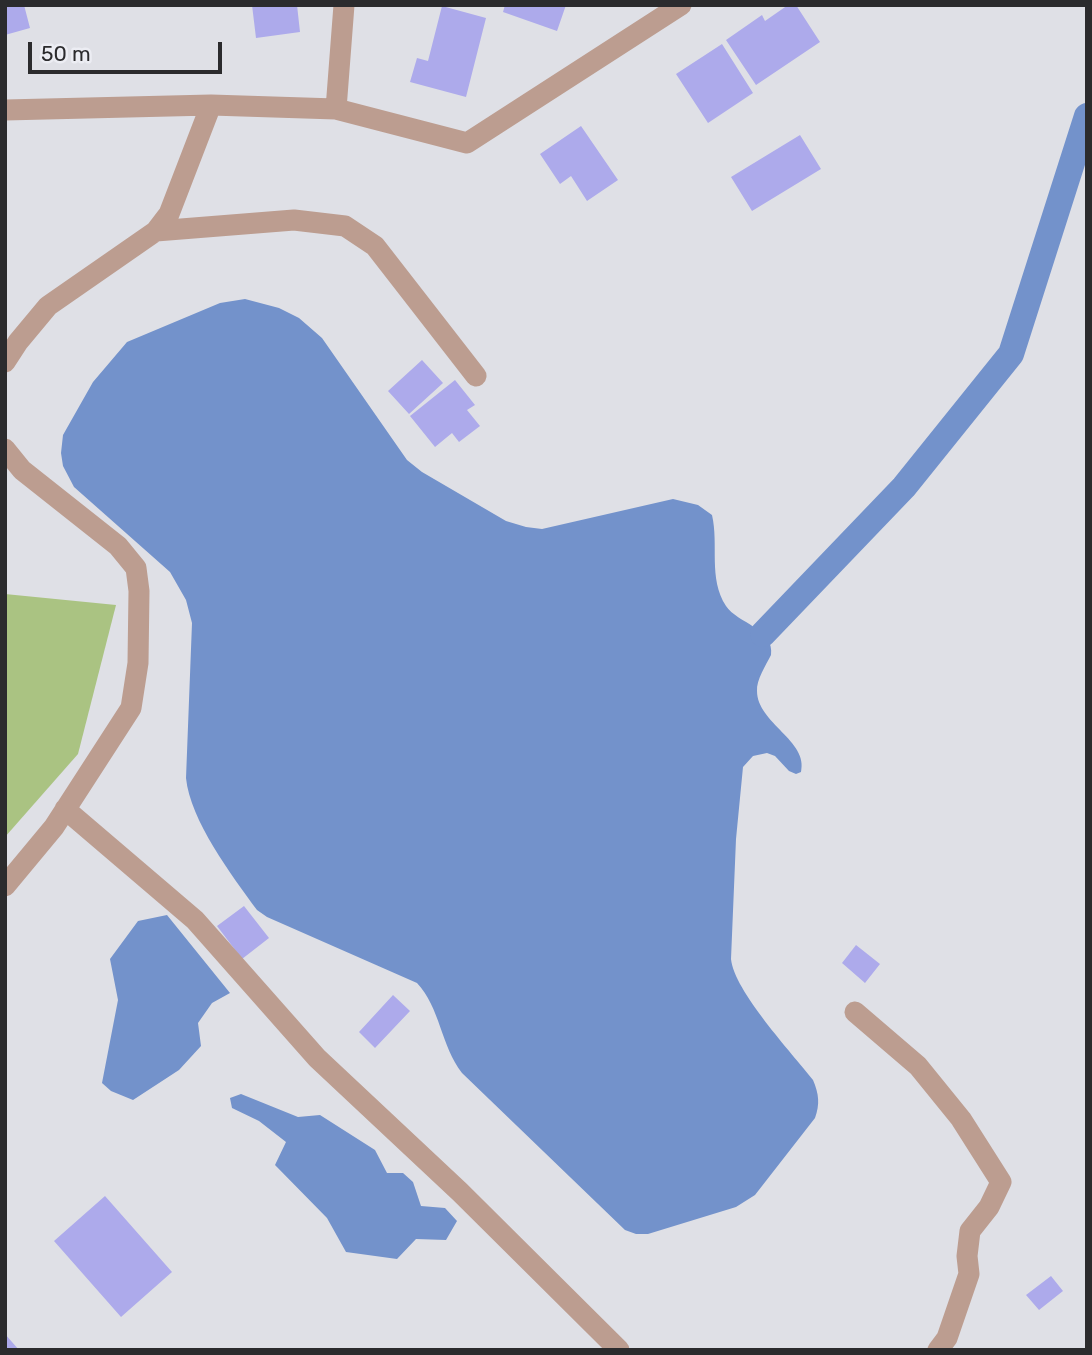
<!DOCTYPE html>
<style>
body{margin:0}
#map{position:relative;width:1092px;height:1355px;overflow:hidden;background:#dfe0e6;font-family:Rubik,sans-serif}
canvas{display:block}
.frame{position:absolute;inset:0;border:7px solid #2b2b2d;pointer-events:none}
.scale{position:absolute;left:28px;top:42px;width:194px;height:32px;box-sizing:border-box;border:4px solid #2b2b2d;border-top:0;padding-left:9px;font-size:21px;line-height:24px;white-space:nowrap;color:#2b2b2d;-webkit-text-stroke:5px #ecedf3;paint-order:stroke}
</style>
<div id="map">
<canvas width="1092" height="1355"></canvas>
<div class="frame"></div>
<div class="scale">50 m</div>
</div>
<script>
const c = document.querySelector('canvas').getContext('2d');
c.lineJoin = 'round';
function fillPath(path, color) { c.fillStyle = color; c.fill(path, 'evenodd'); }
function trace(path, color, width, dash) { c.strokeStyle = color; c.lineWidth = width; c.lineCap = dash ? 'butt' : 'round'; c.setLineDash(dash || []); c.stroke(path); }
fillPath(new Path2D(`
 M5,594L116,605L78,754L5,837Z`), '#aac382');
fillPath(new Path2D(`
 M245,299L279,308L299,318L322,338L407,460L422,472L506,521L526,527L542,529L673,499L698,505L712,515C719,545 708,578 726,606C737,623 775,629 771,655C766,665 756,680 757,691C757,723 809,741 801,772L796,774L789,771L775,756L767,753L753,756L743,767L736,839L731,959C734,991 792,1053 813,1080C819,1094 820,1104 815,1118L755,1195L736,1207L648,1234H636L625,1230L462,1073C441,1046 440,1007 417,983L267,917L257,910C232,876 190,820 186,778L192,623L186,600L170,572L74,487L63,466L61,453L63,435L93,382L127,342L220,303Z
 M167,915L230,993L212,1003L198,1023L201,1046L179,1070L133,1100L111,1091L102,1083L118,1000L110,959L138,921Z
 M241,1094L298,1117L320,1115L375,1150L387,1173H403L413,1182L421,1206L445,1208L457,1221L446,1240L416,1239L397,1259L346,1252L327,1218L275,1165L286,1142L259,1121L232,1108L230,1098Z`), '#7392cb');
trace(new Path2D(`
 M763,634L904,487L1011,354L1087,116`), '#7392cb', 26);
fillPath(new Path2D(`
 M5,5H24L30,28L5,35Z
 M252,5H297L300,32L256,38Z
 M505,5H566L557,31L503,12Z
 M788,5H796L820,42L756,85L726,40L762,15L765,21Z
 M442,6L486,18L466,97L410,82L417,58L428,61Z
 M722,44L753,93L708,123L676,74Z
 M581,126L618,180L587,201L571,176L560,184L540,154Z
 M800,135L821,169L752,211L731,177Z
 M422,360L443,383L409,414L388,391Z
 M455,380L475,405L467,410L480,426L459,442L452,433L435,447L410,416Z
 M244,906L269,938L242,959L217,926Z
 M856,945L880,964L865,983L842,963Z
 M393,995L410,1011L375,1048L359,1032Z
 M105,1196L172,1272L121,1317L54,1241Z
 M1051,1276L1063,1291L1039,1310L1026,1295Z
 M5,1334L19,1350H5Z`), '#adaaeb');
trace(new Path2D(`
 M336,109L344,5
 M5,110L211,105L336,109L467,143L681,5
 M156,231L294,220L345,226L375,246L476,376
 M5,362L18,342L48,306L156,231L169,214L211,105
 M5,449L22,470L118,546L136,568L139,591L138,663L131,708L54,827L5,886
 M65,809L195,920L317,1058L460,1192L619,1350
 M855,1012L918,1066L961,1119L1001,1182L989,1207L970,1231L967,1256L969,1274L947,1338L938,1350`), '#bc9d90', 21);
</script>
